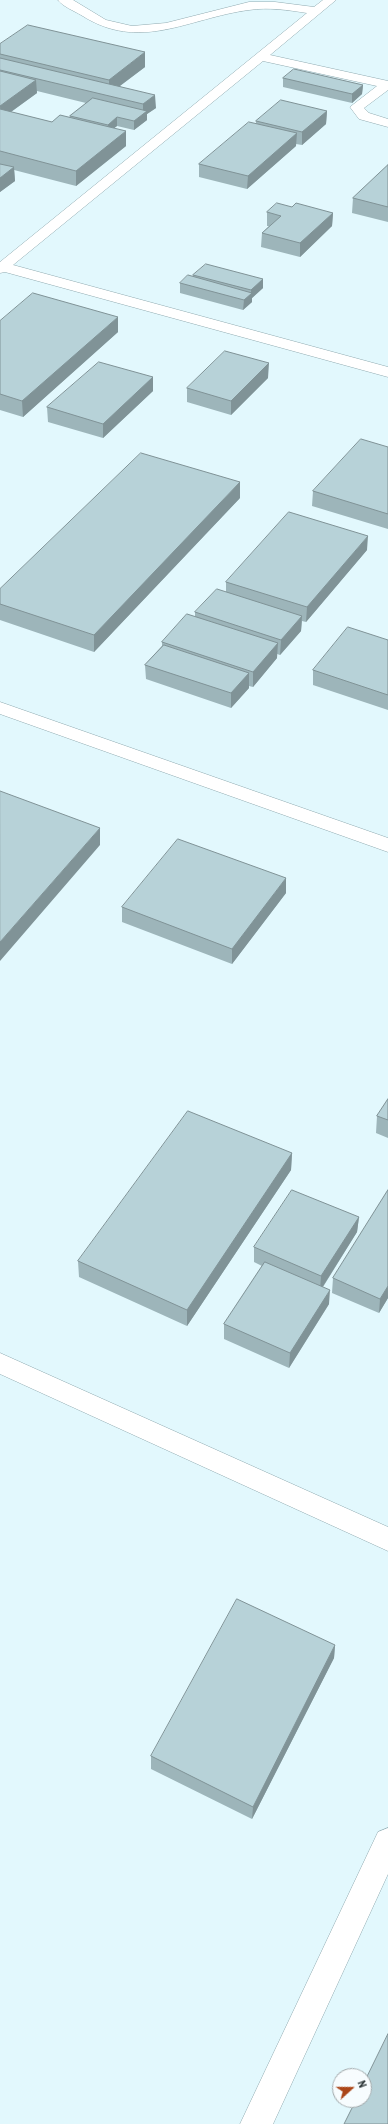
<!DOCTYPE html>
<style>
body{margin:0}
#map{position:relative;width:388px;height:2124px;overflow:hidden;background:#f7fcfe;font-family:"Archivo Narrow",sans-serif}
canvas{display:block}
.north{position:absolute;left:332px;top:2068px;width:40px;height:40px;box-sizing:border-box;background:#f7fcfe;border:1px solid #a2a9ab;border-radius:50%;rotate:69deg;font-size:11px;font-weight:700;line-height:16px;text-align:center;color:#222c2e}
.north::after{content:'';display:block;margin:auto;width:14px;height:18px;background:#ab4618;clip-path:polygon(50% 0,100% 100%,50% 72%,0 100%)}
</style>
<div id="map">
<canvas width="388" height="2124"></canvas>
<div class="north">N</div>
</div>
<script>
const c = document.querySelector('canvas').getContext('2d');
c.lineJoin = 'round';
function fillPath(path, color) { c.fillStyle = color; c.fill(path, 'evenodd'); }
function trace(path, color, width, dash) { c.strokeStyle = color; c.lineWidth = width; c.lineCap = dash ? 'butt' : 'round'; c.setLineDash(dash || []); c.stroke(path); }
fillPath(new Path2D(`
 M0,0H388V2124H0ZM340,2076H364V2100H340Z`), '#e2f8fd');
const minor = new Path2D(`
 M58,0H73L106,20L132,26L166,23L249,2H275L314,7L323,0H336L270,55L388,81V90L364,108L369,113L388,119V127L359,119L350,107L377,86L263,61L13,265L388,367V377L5,272L0,273V262L307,13C288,10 268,7 249,10C188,18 140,53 81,15C74,11 62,6 58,0Z
 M0,702L388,838V852L0,714Z
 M0,1353L388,1527V1551L0,1374Z
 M388,1828V1874L273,2124H240L378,1832Z`);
trace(minor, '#91abb1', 1);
fillPath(minor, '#fff');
fillPath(new Path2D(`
 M0,44L145,67L120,86L156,108L147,114V120L134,130L117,126L114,128L126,146L76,186L14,170L15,181L0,192ZM37,91L86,103L70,116V117L52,122L11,112L37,93Z
 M283,78L363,85L362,94L352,103L283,87Z
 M327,111L326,124L302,145L296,144V146L247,189L199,177V164L256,124V121Z
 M388,165V222L352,213L353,198Z
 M292,207L333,213L332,226L300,257L261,247L262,233L269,226H267V212Z
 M193,275L263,279V288L252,298V302L243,310L180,293V283L193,277Z
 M0,321L118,332L23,417L0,410Z
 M153,377V391L103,438L48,422L47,407Z
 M268,378L231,415L187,402V388Z
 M388,447V529L312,506L313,491Z
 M240,498L94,652L0,620V589Z
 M367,550L306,622L302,621L301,631L280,655L277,654V658L253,687L249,686V688L231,708L146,679L145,665L162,646V642L195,617V612L226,592V582Z
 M388,640V710L313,685V670Z
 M286,893L232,964L122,922V907Z
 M388,1099V1138L376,1133L377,1116Z
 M292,1153L291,1170L187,1326L79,1277L78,1261Z
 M388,1190V1298L379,1313L332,1293L333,1278Z
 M359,1217L357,1232L323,1287L329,1304L289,1368L224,1339V1324L262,1266L254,1262V1247Z
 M335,1645L334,1658L252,1819L151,1769V1756Z`), '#9db5ba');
fillPath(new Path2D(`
 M145,52V67L109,94V80Z
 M36,80L37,93L1,119L0,106Z
 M363,85L362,94L352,103V94Z
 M155,95L156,108L147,114V120L134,130V121L143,114V104Z
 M327,111L326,124L302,145V132Z
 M117,117V126L108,133V125Z
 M126,131V146L76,186V171Z
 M297,133L296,146L247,189L248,176Z
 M14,167L15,181L0,192V178Z
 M333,213L332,226L300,257V243Z
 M263,279V288L252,298V302L243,310L244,300L251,293V290Z
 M118,317V332L23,417L22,401Z
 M269,363L268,378L231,415V401Z
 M153,377V391L103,438V424Z
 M240,482V498L94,652V635Z
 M368,536L367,550L306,622L307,607Z
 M302,616L301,631L280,655L281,640Z
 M278,643L277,658L253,687V672Z
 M249,673V688L231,708V693Z
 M100,828V845L0,961V942Z
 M286,878V893L232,964V949Z
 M292,1153L291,1170L187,1326V1310Z
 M359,1217L357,1232L320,1291L321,1276Z
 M388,1286V1298L379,1313L380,1299Z
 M330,1290L329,1304L289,1368L290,1353Z
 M335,1645L334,1658L252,1819L253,1807Z`), '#809397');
const building = new Path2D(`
 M28,25L145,52L109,80L0,54V44Z
 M0,58L155,95L143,104L0,70Z
 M294,69L363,85L352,94L283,78Z
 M0,71L36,80L0,106Z
 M93,98L147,111L134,121L117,117L108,125L70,116Z
 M281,100L327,111L302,132L256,121Z
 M0,109L52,122L60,115L126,131L76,171L0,151Z
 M249,122L297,133L248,176L199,164Z
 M0,164L14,167L0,178Z
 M388,165V207L353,198Z
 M277,203L292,207L296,203L333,213L300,243L262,233L281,216L267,212Z
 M206,264L263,279L251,290L193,275Z
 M188,275L252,293L244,300L180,283Z
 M33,293L118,317L22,401L0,394V321Z
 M225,351L269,363L231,401L187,388Z
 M99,362L153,377L103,424L47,407Z
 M361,439L388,447V514L313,491Z
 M141,453L240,482L94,635L0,604V589Z
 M289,512L368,536L307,607L226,582Z
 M217,589L302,616L281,640L195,612Z
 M187,614L278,643L253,672L162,642Z
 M348,627L388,640V695L313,670Z
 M164,645L249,673L231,693L145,665Z
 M0,791L100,828L0,942Z
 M178,839L286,878L232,949L122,907Z
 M388,1099V1120L377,1116Z
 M188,1111L292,1153L187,1310L78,1261Z
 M292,1190L359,1217L321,1276L254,1247Z
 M388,1190V1286L380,1299L333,1278Z
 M265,1262L330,1290L290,1353L224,1324Z
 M237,1599L335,1645L253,1807L151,1756Z
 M388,2034V2124H344L356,2100H364V2083Z`);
fillPath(building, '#b7d2d8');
trace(building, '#809397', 1);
</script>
